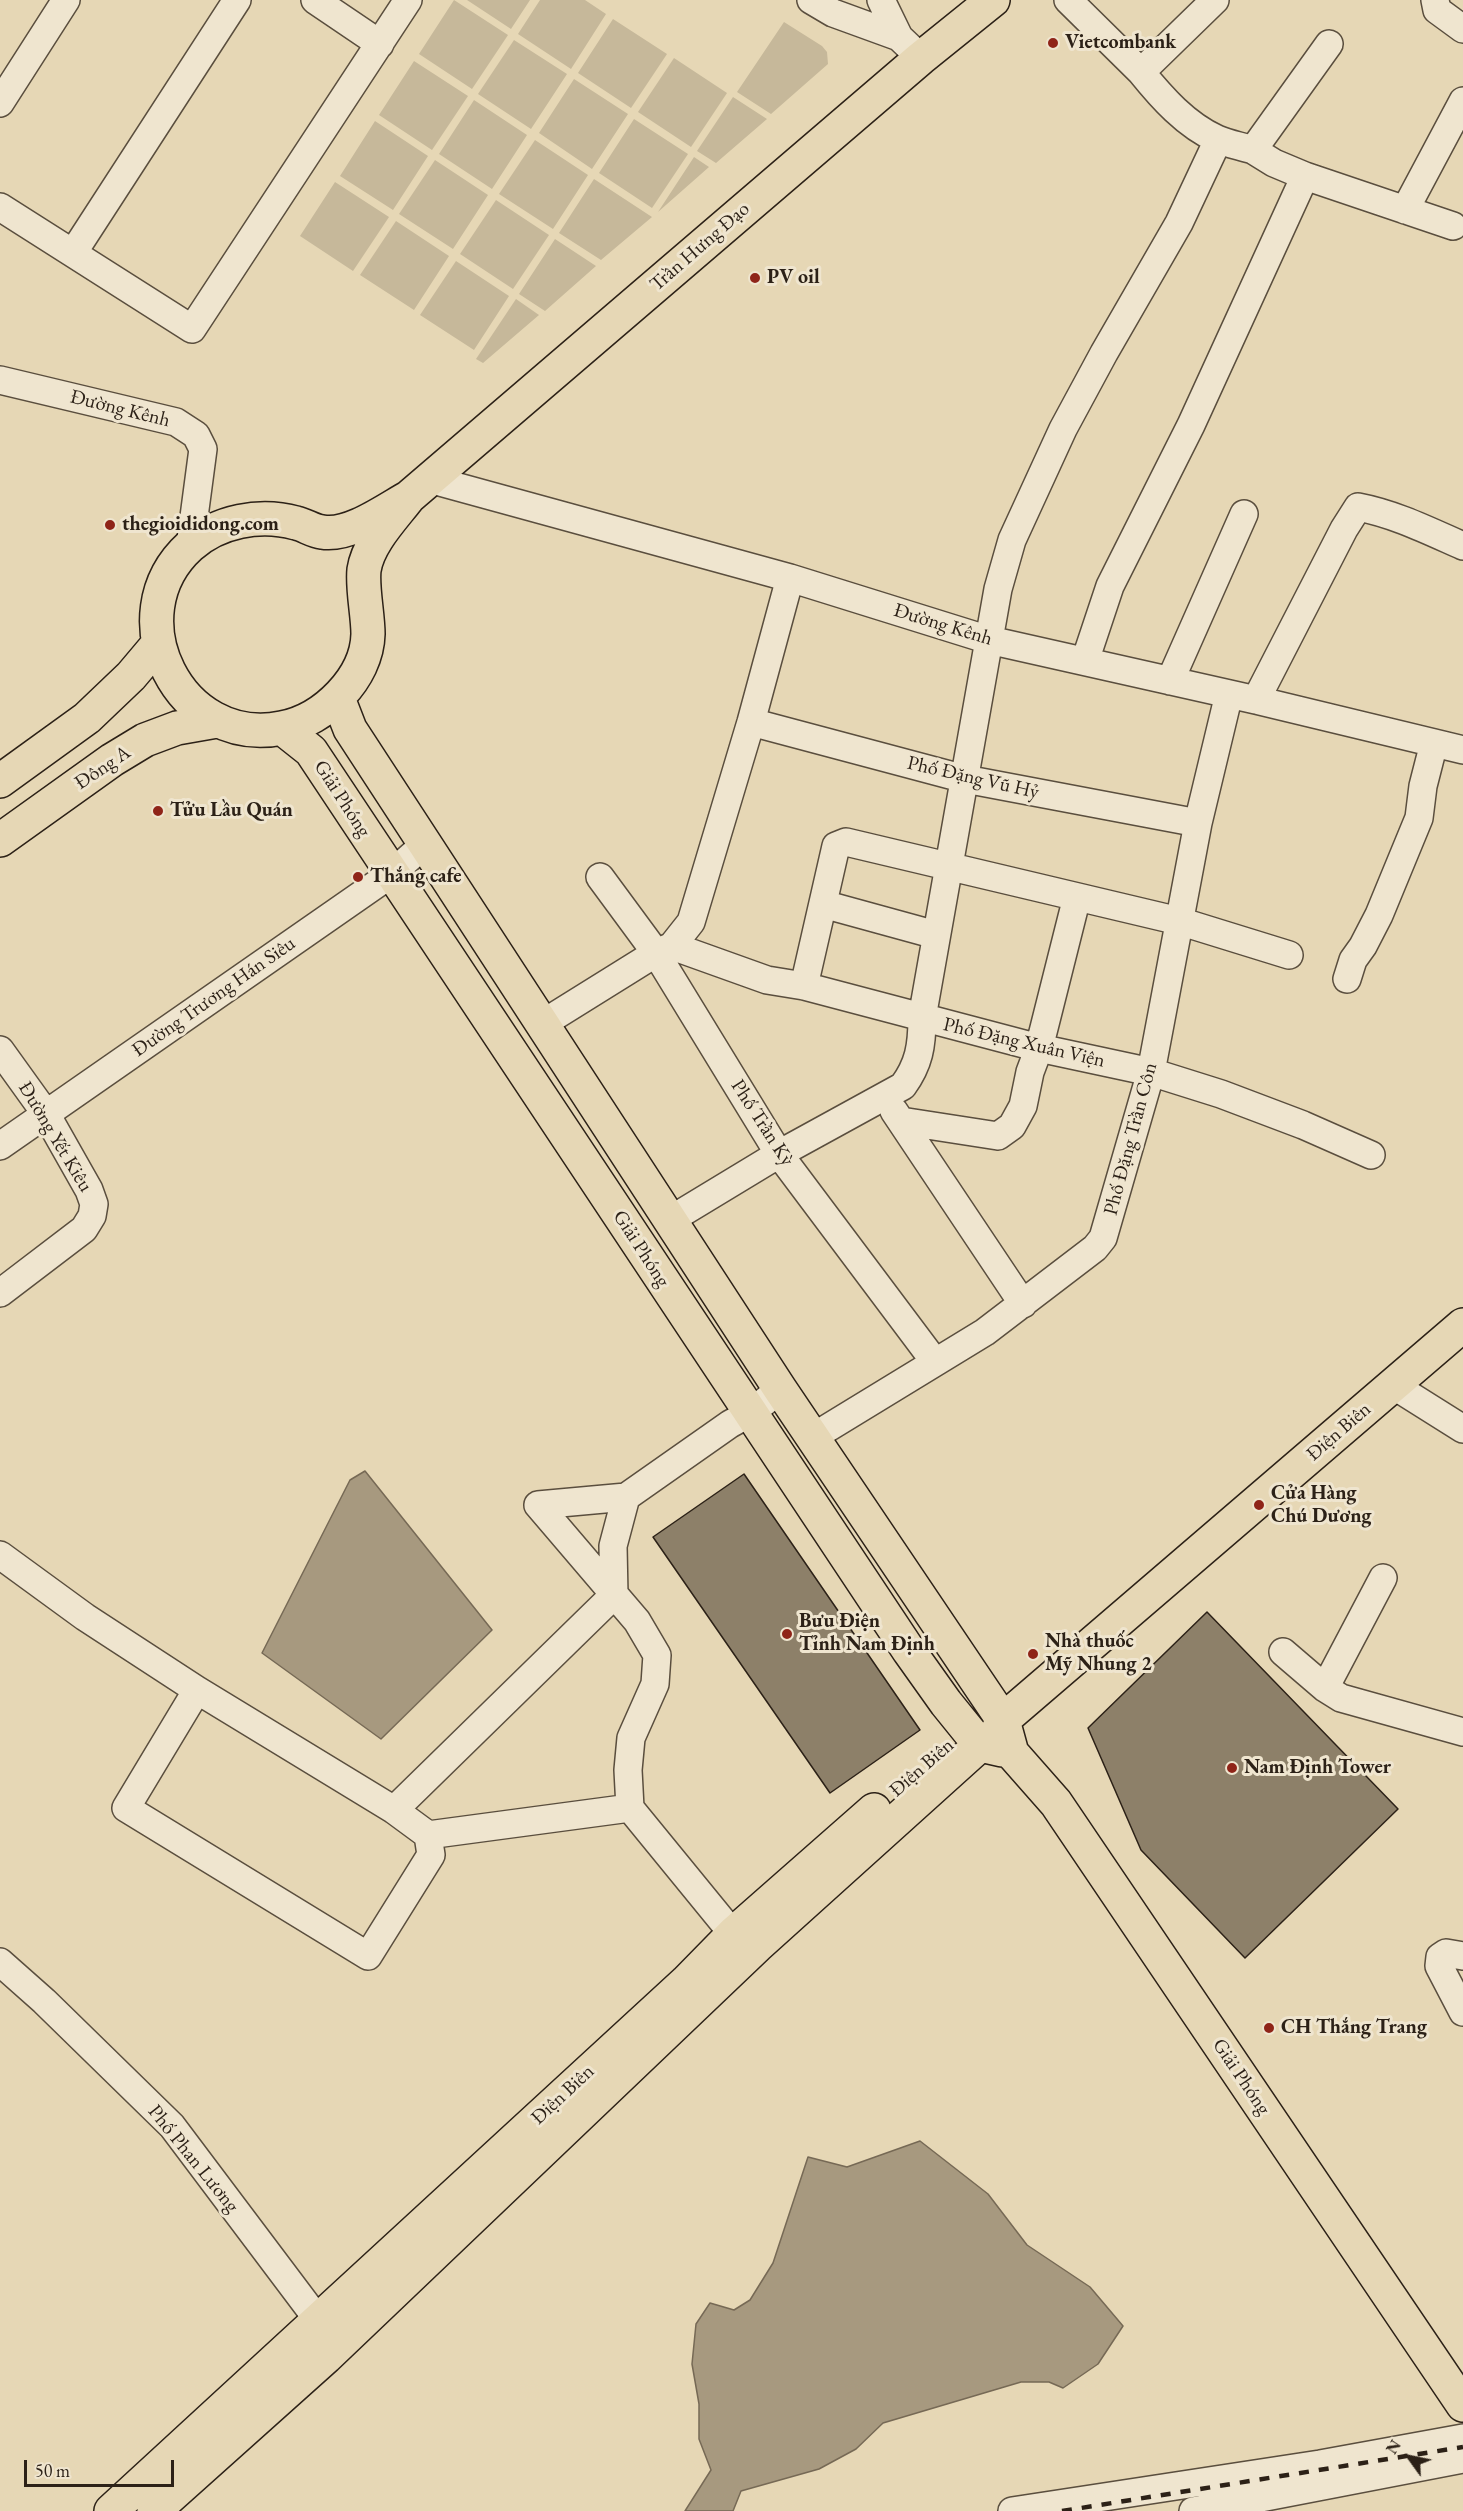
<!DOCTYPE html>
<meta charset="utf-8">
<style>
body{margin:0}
#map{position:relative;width:1463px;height:2511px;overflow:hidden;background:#e6d7b5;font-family:"EB Garamond",serif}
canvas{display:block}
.north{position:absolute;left:1379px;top:2427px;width:60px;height:60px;-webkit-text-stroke:4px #efe5cf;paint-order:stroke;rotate:303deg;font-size:16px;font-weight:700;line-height:24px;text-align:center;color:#2c2117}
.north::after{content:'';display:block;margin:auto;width:21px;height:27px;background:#2c2117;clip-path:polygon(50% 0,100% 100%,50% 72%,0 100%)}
.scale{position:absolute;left:24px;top:2460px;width:150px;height:27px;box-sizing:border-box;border:3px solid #2c2117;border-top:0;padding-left:8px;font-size:18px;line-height:21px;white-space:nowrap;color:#2c2117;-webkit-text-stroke:4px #efe5cf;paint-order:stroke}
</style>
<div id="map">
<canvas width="1463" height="2511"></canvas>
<div class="north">N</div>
<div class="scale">50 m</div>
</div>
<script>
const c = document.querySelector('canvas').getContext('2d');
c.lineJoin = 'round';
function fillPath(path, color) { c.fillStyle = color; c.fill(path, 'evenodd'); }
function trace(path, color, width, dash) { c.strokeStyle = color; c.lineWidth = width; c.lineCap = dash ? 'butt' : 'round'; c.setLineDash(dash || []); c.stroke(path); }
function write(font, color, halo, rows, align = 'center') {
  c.font = font + ' "EB Garamond",serif'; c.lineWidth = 6; c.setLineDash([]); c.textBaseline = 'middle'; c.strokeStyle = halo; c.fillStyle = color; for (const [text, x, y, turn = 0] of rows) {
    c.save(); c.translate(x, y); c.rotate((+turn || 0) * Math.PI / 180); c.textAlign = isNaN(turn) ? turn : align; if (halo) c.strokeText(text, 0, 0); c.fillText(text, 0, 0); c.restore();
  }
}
fillPath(new Path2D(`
 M454,0L508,35L472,89L419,54Z
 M467,0H530L511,29Z
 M540,0H585L606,14L571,69L518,34Z
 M613,19L667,54L631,108L578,73Z
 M784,22L822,46L827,52L828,64L771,114L737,92Z
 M514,40L567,74L531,129L478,94Z
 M674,58L727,93L691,147L638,112Z
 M414,61L468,96L432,150L379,115Z
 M574,79L628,114L592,169L539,133Z
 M733,97L767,119L716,163L697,151Z
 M474,100L527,135L492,189L439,154Z
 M634,119L688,154L652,208L599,173Z
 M375,121L428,156L393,210L340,176Z
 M535,140L588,175L553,229L499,194Z
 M694,157L709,167L658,212Z
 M435,160L488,195L453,249L399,214Z
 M594,179L652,217L601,260L559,233Z
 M335,182L389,217L353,271L300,236Z
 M496,200L549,235L513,289L460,254Z
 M396,221L449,256L414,310L360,275Z
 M555,239L596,266L545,311L519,294Z
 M456,261L509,296L474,350L420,315Z
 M516,299L539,315L483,363L476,359Z`), '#c6b89a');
const water = new Path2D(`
 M365,1471L492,1630L381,1739L262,1653L350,1480Z
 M920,2141L988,2194L1027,2245L1090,2287L1123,2326L1098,2364L1063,2388L1049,2382H1021L883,2423L856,2449L819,2469L741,2491L733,2511H685L711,2470L699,2439V2404L692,2364L696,2324L710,2303L734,2310L750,2300L773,2263L808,2157L847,2167Z`);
fillPath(water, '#a7997f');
trace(water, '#766955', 1.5);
const building = new Path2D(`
 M744,1474L920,1730L830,1793L653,1537Z
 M1207,1612L1398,1809L1245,1958L1141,1850L1088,1728Z`);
fillPath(building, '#8d8069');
trace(building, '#2c2117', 1.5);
const minor = new Path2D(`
 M315,0L380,44
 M811,0L833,13L899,37L921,58
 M881,0L899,37
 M1068,0L1141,72L1215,0
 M1435,0L1437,10L1463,29
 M1141,72C1162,98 1186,125 1217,139C1228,144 1241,146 1253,150L1329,44
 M0,103L66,0
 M1305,176L1453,226
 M0,207L192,329L408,0
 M1405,210L1463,101
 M73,253L237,0
 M0,380L176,422L196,435L203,449L190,547
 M429,479L790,578L989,640L1256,700L1463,750
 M1085,661L1110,586L1191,425L1305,176L1274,163L1253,150
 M1170,681L1244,514
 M1256,700L1344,529L1358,507C1395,514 1429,531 1463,546
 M751,722L965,779L1198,823
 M600,877L656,953L779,1154L935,1362
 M823,904L936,935
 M672,946L767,980L804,986L1039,1048L1151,1072L1221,1094L1303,1125L1371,1155
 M1347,979L1353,960L1363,946L1379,915L1419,818L1423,786L1434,743
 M804,986L836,846L846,842L1179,921L1289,955
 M542,1024L656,953L672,946L691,922L751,722L790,578
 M0,1050L46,1114L89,1190L94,1204L92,1216L84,1229L0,1293
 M894,1111L1023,1304
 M901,1121L998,1136L1012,1126L1023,1106L1030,1072L1039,1048L1077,897
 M0,1146L391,874L425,844
 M670,1220L779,1154L903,1086C919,1064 922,1046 922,1018L998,589L1012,540L1063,429L1104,353L1179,223L1218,140
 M1393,1385L1463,1429
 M813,1437L985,1332L1095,1248L1103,1238L1151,1072L1198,823L1229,694
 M0,1555L85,1617L197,1690
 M1283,1652L1325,1688L1341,1698L1463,1732
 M1325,1688L1383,1578
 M394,1810L614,1595L613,1546L626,1497
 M428,1835L431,1855L368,1956L126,1808L197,1690L394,1810L428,1835L630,1808
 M733,1934L630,1808L628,1770L631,1738L655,1684L657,1655L637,1621L538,1505L626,1497L730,1424L752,1412L780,1389
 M1463,1956L1446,1953L1440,1957L1439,1966L1463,2012
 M0,1962L44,2001L172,2126L318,2320
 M1012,2511L1320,2464L1463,2438
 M1193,2511L1463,2459`);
const major = new Path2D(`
 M409,497C386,510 349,537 322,532C313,531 305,525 296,523C260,513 218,521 190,546C113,616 180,749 282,728C324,720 367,678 368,634C368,615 362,588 364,570C368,543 393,518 409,497L921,58L993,0
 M338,698L350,729L425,844L780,1389L1003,1720L1012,1753L1056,1803L1463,2405
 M282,728L311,751L909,1651L946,1703L980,1745L1002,1750
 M0,781L87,718L131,676L158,644
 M0,840L112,760L145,740L177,728L217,721
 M111,2511L686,1982L733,1934L874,1810
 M154,2511L326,2357L757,1946L980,1745L996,1734L1003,1720L1463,1325`);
trace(minor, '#5a4e3e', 30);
trace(major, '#2c2117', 36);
trace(minor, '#efe5cf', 27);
trace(major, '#e6d7b5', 33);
trace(new Path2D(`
 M1062,2511L1463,2447`), '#2c2117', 4.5, [10, 10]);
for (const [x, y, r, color] of [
 [1053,43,6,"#8f2418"],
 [755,278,6,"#8f2418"],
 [110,525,6,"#8f2418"],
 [158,811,6,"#8f2418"],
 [358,877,6,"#8f2418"],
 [1259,1505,6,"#8f2418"],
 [787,1634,6,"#8f2418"],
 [1033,1654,6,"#8f2418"],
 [1232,1768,6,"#8f2418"],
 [1269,2028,6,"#8f2418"]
]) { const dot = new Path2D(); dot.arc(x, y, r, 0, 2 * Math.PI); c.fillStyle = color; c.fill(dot); trace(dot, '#efe5cf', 2); }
write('bold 20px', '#2c2117', '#efe5cf', [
 ["Vietcombank",1065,43],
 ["PV oil",767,278],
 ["thegioididong.com",122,525],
 ["Tửu Lầu Quán",170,811],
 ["Thắng cafe",370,877],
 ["Cửa Hàng",1271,1494],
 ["Chú Dương",1271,1517],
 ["Bưu Điện",799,1622],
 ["Tỉnh Nam Định",799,1645],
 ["Nhà thuốc",1045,1642],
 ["Mỹ Nhung 2",1045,1665],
 ["Nam Định Tower",1244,1768],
 ["CH Thắng Trang",1281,2028]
], 'left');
write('20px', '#2c2117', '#efe5cf', [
 ["Trần Hưng Đạo",700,247,-41],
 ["Đường Kênh",120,409,14],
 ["Đường Kênh",943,625,17],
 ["Đông A",103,768,-34],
 ["Phố Đặng Vũ Hỷ",973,778,13],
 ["Giải Phóng",342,799,57],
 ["Đường Trương Hán Siêu",214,997,-35],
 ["Phố Đặng Xuân Viện",1024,1043,13],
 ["Phố Trần Kỳ",762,1123,57],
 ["Đường Yết Kiêu",55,1137,59],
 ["Phố Đặng Trần Côn",1131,1139,-75],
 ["Giải Phóng",641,1249,57],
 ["Điện Biên",1339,1432,-41],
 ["Điện Biên",922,1768,-41],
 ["Giải Phóng",1241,2077,56],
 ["Điện Biên",563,2095,-43],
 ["Phố Phan Lương",193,2159,51]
]);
</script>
